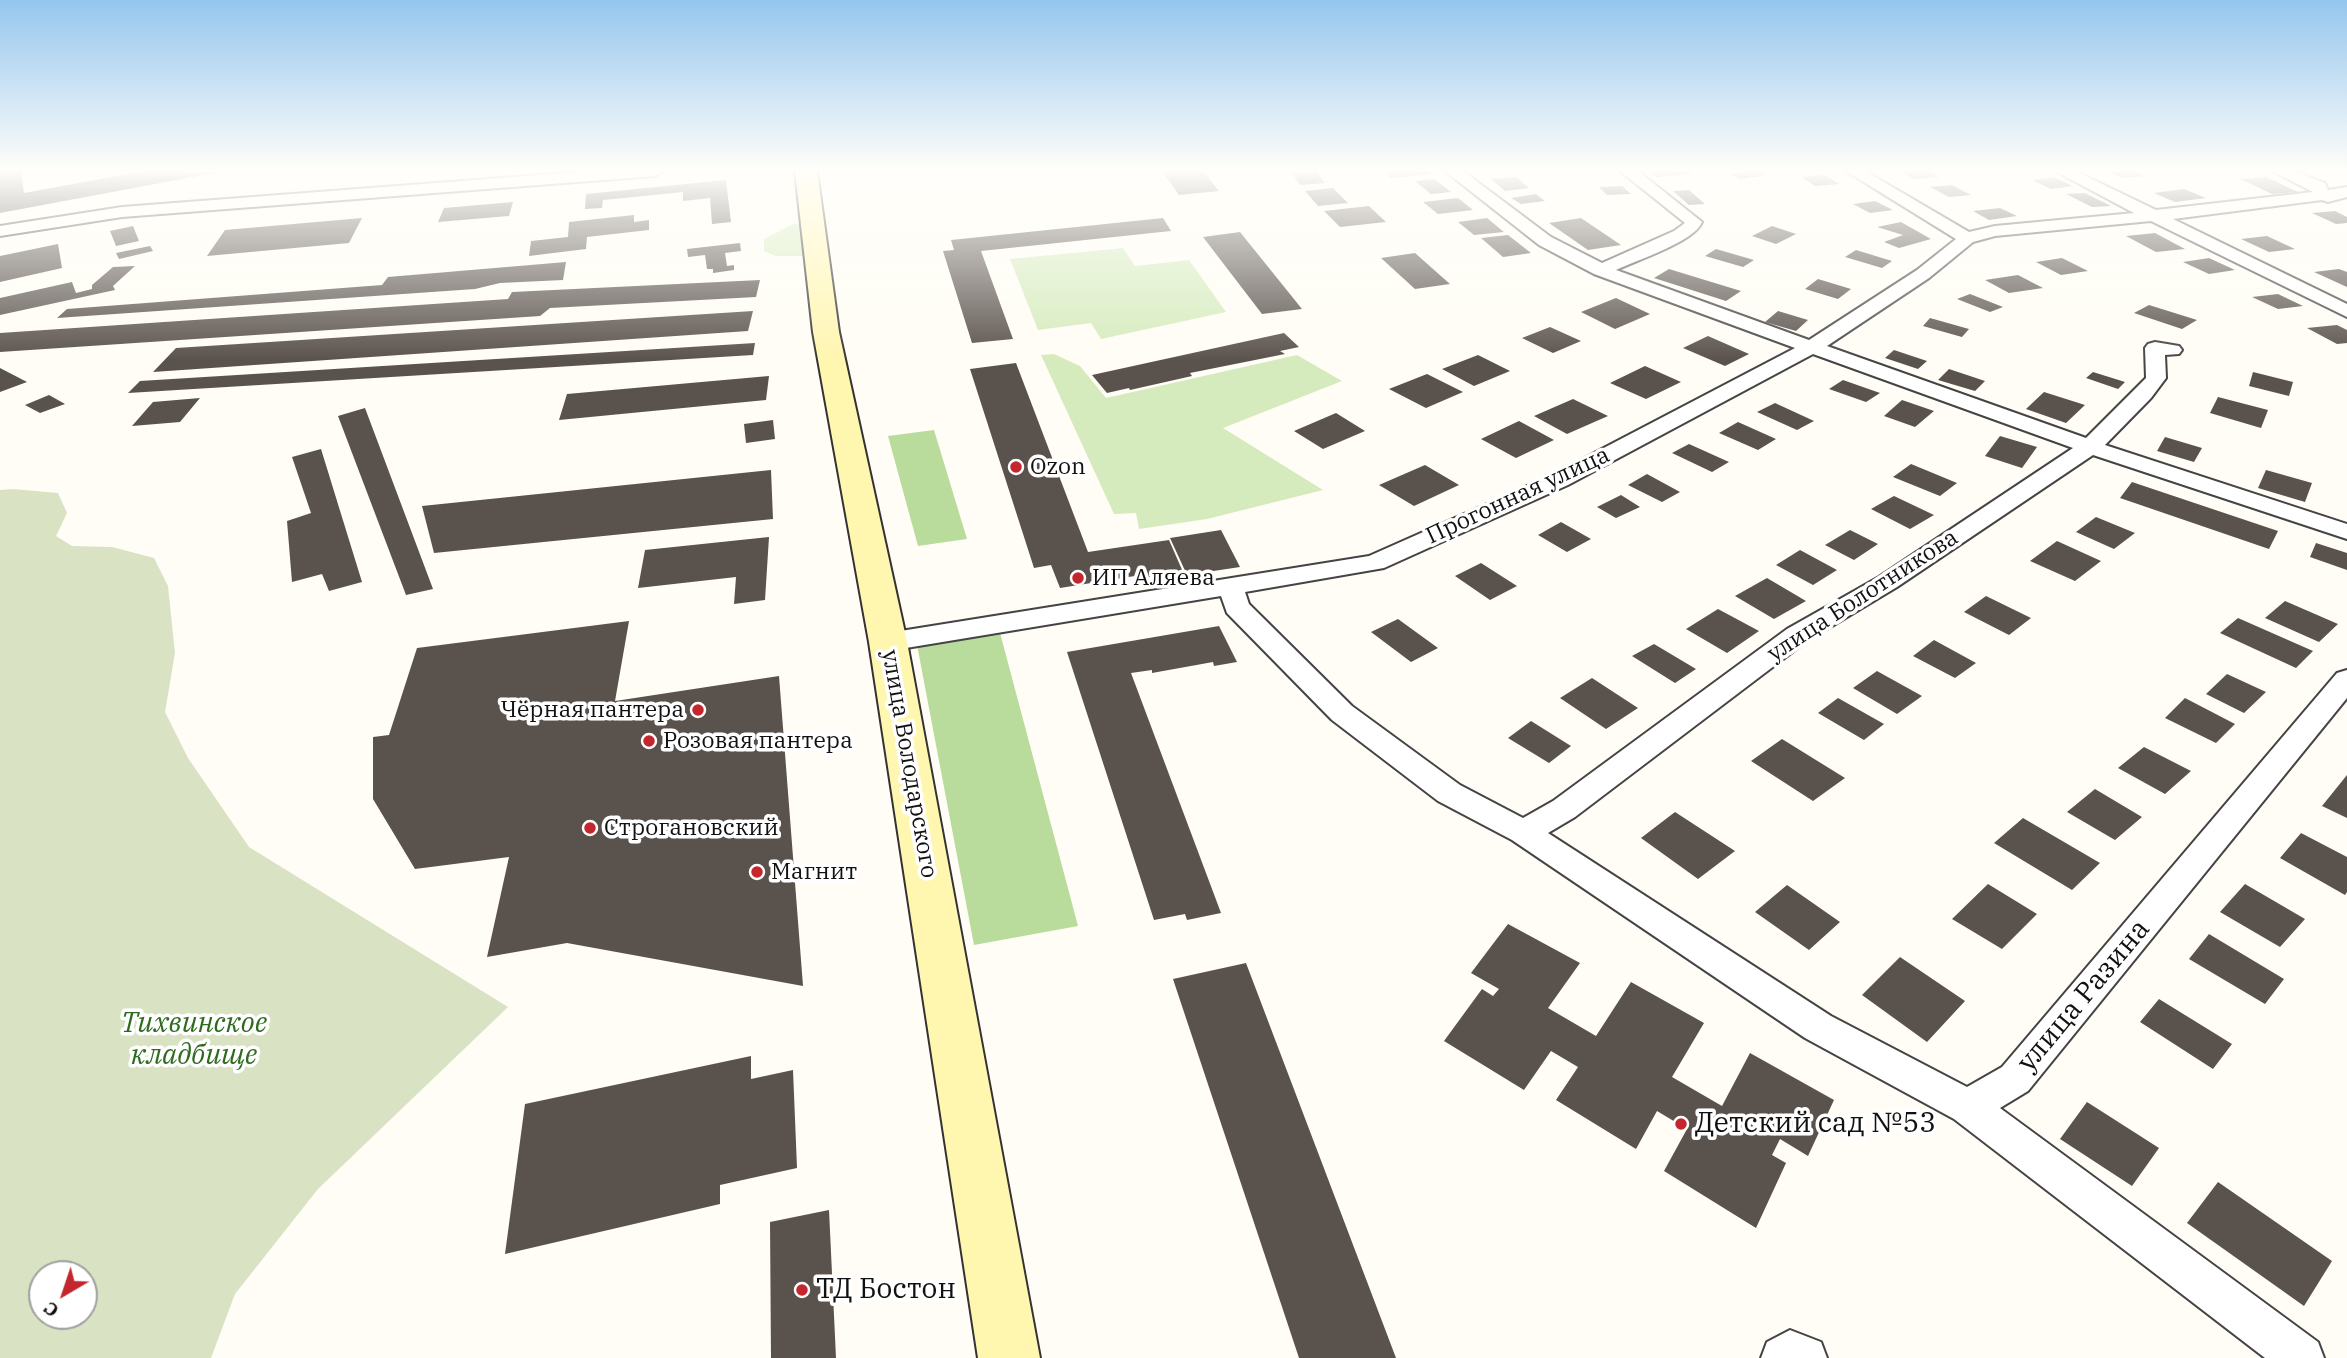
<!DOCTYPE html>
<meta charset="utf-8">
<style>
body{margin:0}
#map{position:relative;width:2347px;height:1358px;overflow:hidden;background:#fffdf5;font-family:"IBM Plex Serif",serif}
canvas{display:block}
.north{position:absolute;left:28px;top:1260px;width:70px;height:70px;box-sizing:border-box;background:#fff;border:2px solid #a0a0a0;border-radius:50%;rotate:219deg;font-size:19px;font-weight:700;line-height:28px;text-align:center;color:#111}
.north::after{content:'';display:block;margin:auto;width:24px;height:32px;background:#c4262e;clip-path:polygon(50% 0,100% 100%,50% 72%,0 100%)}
</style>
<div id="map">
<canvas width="2347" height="1358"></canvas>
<div class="north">С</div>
</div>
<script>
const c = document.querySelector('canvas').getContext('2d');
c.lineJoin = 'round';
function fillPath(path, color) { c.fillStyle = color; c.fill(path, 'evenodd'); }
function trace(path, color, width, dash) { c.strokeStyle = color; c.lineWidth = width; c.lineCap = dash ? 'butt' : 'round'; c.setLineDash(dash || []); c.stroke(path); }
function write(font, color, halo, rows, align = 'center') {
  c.font = font + ' "IBM Plex Serif",serif'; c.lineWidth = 7; c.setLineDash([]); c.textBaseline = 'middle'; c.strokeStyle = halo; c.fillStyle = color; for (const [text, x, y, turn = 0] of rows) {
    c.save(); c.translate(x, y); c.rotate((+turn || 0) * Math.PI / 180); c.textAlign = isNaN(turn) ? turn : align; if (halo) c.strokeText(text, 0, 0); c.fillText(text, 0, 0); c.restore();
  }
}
fillPath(new Path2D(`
 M803,223L808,256H776L764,251V239L793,224Z
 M1123,248L1135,266L1189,260L1226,312L1101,339L1091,323L1038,330L1010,259Z
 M1054,354L1080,366L1106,398L1297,355L1342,381L1223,428L1323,490L1207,519L1139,529L1136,513L1114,514L1041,355Z`), '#d5ebbd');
fillPath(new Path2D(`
 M934,430L967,539L918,546L888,436Z
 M999,629L1078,926L974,945L917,645Z`), '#b9dc9c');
fillPath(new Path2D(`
 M13,489L58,493L67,513L56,536L72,546L112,547L154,558L168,586L175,653L165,712L188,758L249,847L508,1007L318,1189L235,1294L211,1358H0V490ZM42,1274H84V1316H42Z`), '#d9e3c4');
fillPath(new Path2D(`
 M0,171H21L24,193L144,171L219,172L0,213Z
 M1162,171H1203L1219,191L1179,195Z
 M1316,171L1325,183L1300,185L1292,173Z
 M1384,171H1428L1432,174L1391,178Z
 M1649,171H1687L1692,174L1657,177Z
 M1749,171H1761L1767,175L1740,179L1730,174Z
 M1899,171H1929L1939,177L1914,179Z
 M2106,171H2134L2145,176L2122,178Z
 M1825,175L1839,184L1815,186L1801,177Z
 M1516,177L1529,188L1505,191L1491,179Z
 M2054,177L2073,186L2051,189L2032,180Z
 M2266,177L2298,192L2272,194L2240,179Z
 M1434,179L1451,192L1431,194L1415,181Z
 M726,180L731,222L712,224L710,198L683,201V192L603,200L602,208L585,209L586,194Z
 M1952,185L1971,195L1949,197L1930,187Z
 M1622,186L1631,194L1607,195L1599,187Z
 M1333,188L1348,203L1318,206L1305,191Z
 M2184,189L2206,198L2175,202L2154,193Z
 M1689,190L1705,204L1689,205L1673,191Z
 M2085,193L2111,206L2092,207L2066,194Z
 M1536,194L1545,201L1521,204L1511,198Z
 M1458,198L1473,210L1438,214L1423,202Z
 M1875,201L1893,210L1870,213L1853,204Z
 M513,202L509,216L438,222L444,208Z
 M1369,206L1386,222L1340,227L1324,211Z
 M2000,208L2017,216L1989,220L1973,211Z
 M2335,211L2347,217V223L2336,224L2312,213Z
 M634,215V222L649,220V230L587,237L586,249L529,256L531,241L568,237L569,222Z
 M362,218L349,243L207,256L225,230Z
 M1163,218L1171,231L981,251L1013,339L972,343L943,251L954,250L951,240Z
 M1487,218L1504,232L1474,235L1458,222Z
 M1581,218L1621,245L1588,250L1549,223Z
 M1901,222L1931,239L1899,248L1884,242L1903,235L1877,227Z
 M133,226L139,241L116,246L110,231Z
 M1772,226L1796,234L1776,244L1752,236Z
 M1240,232L1302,309L1262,314L1203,237Z
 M2155,233L2185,249L2156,252L2126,236Z
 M1508,235L1531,253L1503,257L1481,238Z
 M2267,236L2295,249L2269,252L2241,239Z
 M740,243L741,251L725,253L727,266L734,265V270L713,273V269H707L705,255L688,257L687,249Z
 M58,244L62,268L0,282V256Z
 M150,246L153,251L119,259L116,253Z
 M1716,249L1754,260L1743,267L1705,256Z
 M1856,250L1892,261L1882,268L1845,257Z
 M1415,253L1450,284L1415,289L1381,258Z
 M2062,258L2088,271L2061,275L2036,262Z
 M2209,258L2235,270L2209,274L2183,262Z
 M566,262L563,280L500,283L475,289L57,318L67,309L382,285L388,277Z
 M135,266L113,286L115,290L0,315V298L72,282L76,293L92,289V285L113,267Z
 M1669,269L1741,291L1726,301L1654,278Z
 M2339,269L2347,272V287L2314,272Z
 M2018,275L2043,288L2009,293L1985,280Z
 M1818,279L1851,289L1838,299L1805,289Z
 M760,280L756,297L550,308L540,316L0,352V333L508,299L512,292Z
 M1970,294L2003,307L1990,312L1957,299Z
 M2278,294L2303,306L2278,309L2252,297Z
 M1616,298L1650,314L1615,329L1581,312Z
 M2149,305L2197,320L2182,329L2134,313Z
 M753,311L748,331L153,372L176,348Z
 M1778,311L1808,320L1796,331L1765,322Z
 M1930,318L1969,329L1962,337L1923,326Z
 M2337,325L2347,330V343L2337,344L2307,328Z
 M1550,327L1581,341L1553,353L1522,338Z
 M1284,333L1299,347L1280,351L1285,354L1190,373L1192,376L1130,390L1129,388L1107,393L1092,375Z
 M1708,336L1749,354L1725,366L1683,348Z
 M755,343L753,355L128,393L140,381Z
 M1894,350L1927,361L1918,369L1885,358Z
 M1478,355L1510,371L1474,386L1442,369Z
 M1016,363L1088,552L1169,540L1183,572L1143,578L1141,575L1060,588L1051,565L1034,568L970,369Z
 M1645,366L1681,382L1646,399L1610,383Z
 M0,368L27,382L0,392Z
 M1949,369L1985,381L1975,391L1938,380Z
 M2093,372L2125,382L2118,389L2086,378Z
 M2253,372L2293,382L2289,396L2249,386Z
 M1427,374L1463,392L1426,408L1389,389Z
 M769,376L766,400L559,420L567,394Z
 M1843,380L1880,393L1866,402L1829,389Z
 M2044,392L2085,405L2066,423L2026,409Z
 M49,395L65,404L40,413L25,405Z
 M2218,397L2268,410L2261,428L2210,413Z
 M200,398L180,422L132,426L153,402Z
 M1573,399L1608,416L1567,434L1534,416Z
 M1902,400L1934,411L1915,427L1884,416Z
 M1775,403L1814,421L1797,430L1757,412Z
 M365,408L433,589L406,595L338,416Z
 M1336,413L1365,431L1323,449L1294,431Z
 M773,420L775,439L746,443L744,424Z
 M1519,421L1554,440L1516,458L1481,439Z
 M1738,422L1776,439L1758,450L1719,433Z
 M2000,436L2037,447L2022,468L1985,456Z
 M2165,437L2202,448L2194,462L2157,451Z
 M1689,444L1729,462L1712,472L1672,453Z
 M321,449L362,582L329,591L322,574L292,582L287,521L311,513L292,457Z
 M1911,464L1957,483L1940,496L1893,477Z
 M1425,465L1459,485L1414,506L1379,485Z
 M771,470L773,519L434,553L422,506Z
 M2266,470L2312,483L2305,502L2258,488Z
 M1647,474L1680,492L1662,502L1628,485Z
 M2132,482L2278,531L2269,549L2120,498Z
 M1621,495L1640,507L1616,518L1597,507Z
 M1894,496L1934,515L1910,529L1871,509Z
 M2096,517L2135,533L2114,549L2076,532Z
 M1561,522L1591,539L1567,552L1538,535Z
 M1221,530L1240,567L1187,575L1170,538Z
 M1850,530L1878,544L1854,560L1825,545Z
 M769,537L765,600L734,604L736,577L638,588L645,550Z
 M2057,541L2101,561L2075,581L2030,561Z
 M2316,543L2347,553V570L2310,557Z
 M1800,550L1837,570L1813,585L1776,565Z
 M1481,563L1517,586L1490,600L1455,576Z
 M1767,578L1806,601L1774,619L1735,596Z
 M1986,596L2031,618L2009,635L1964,612Z
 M2285,601L2338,624L2319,642L2265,618Z
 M1718,609L1759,631L1727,653L1686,629Z
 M2238,618L2313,651L2296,668L2220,633Z
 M1398,619L1438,648L1411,662L1371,632Z
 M629,621L615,701L779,676L803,986L567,943L487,957L509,857L415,869L373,799V737L389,735L417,648Z
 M1219,626L1237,662L1214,666L1213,662L1152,673V670L1131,673L1221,913L1187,920L1185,914L1154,920L1067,652Z
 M1934,640L1976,663L1955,678L1913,656Z
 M1654,644L1696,669L1675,683L1632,656Z
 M1877,671L1922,696L1897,714L1853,688Z
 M2227,674L2266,692L2244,713L2206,694Z
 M1592,678L1638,708L1606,729L1560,698Z
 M1838,698L1884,724L1864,740L1818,713Z
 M2185,698L2235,724L2216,743L2165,718Z
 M1531,721L1571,746L1549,763L1508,738Z
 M1782,739L1845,778L1813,801L1751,761Z
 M2144,747L2191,771L2165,794L2118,768Z
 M2347,775V818L2322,806Z
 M2095,789L2142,817L2115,840L2067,812Z
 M1675,812L1735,851L1698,879L1641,838Z
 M2023,818L2100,863L2072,890L1994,843Z
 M2301,833L2347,857V892L2345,895L2280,858Z
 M1988,884L2037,914L2002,949L1952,919Z
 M2245,884L2305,919L2280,947L2220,912Z
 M1787,885L1840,922L1809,950L1755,912Z
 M1508,924L1580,963L1548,1008L1596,1036L1631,982L1704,1023L1672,1077L1722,1106L1750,1053L1834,1100L1808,1156L1780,1139L1772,1155L1786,1163L1756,1228L1664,1171L1687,1129L1657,1111L1636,1149L1556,1100L1578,1067L1551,1051L1524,1090L1444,1041L1482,989L1493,996L1499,989L1471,973Z
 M2209,934L2284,979L2265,1004L2189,959Z
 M1900,957L1965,1001L1927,1042L1862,995Z
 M1246,963L1396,1358H1299L1173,979Z
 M2159,999L2232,1044L2213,1069L2140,1022Z
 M751,1056V1079L793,1070L797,1168L720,1185V1204L505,1254L525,1104Z
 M2087,1102L2159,1148L2132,1186L2060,1139Z
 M2218,1182L2332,1261L2304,1306L2187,1223Z
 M829,1210L836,1358H771L770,1222Z`), '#5a524d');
const street = new Path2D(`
 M593,171H663L655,176L122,217L0,236V226L122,207Z
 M1445,171H1463L1551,237L1602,263L1674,231L1685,223L1620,171H1638L1702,222C1694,242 1637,260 1616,270L1809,340L1917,270L1956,239L1846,171H1865L1969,232L1995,226L2134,213L2055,171H2075L2156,210L2313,192L2272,171H2294L2325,183L2328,190L2347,187V197L2328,202L2322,200L2173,219L2347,304V317L2151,221L1995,236L1973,242L1929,278L1827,346L2086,438L2146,378L2145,348L2148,344L2155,342L2179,346L2182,350L2179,354L2165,355L2166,378L2151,398L2105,445L2347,524V539L2093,455L1897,587L1807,641L1575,817L1548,833L1831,1016L1967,1087L2002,1067L2337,673L2347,670V698L2028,1091L2000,1108L2318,1342L2324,1358H2265L1954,1119L1805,1038L1512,840L1438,801L1332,720L1227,613L1221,596L888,651L878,648L874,642L878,636L888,633L1369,556L1552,475L1795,348L1594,274L1539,245ZM1813,354L2073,448L1879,577L1787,629L1553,801L1523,818L1460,785L1352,706L1249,604L1245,592L1384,568L1568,485Z
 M1790,1330L1821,1342L1827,1358H1761L1767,1342Z`);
const secondary = new Path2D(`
 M795,171H817L839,332L907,642L1040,1358H978L869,642L813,332Z`);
trace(street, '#444', 4);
trace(secondary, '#333', 4);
fillPath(street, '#fff');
fillPath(secondary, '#fff6b0');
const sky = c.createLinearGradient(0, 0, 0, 361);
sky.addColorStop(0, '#95c6ee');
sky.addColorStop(0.47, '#fffefa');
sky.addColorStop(1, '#fffefa00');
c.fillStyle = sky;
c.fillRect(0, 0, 2347, 361);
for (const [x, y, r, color] of [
 [1016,467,7,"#c4262e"],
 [1078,578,7,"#c4262e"],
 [698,710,7,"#c4262e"],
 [649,741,7,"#c4262e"],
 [590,828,7,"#c4262e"],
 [757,872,7,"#c4262e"],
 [1681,1124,7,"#c4262e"],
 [802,1290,7,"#c4262e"]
]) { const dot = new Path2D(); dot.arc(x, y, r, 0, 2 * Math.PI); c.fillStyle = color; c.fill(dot); trace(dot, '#fff', 2.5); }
write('23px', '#111', '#fff', [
 ["Ozon",1030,467],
 ["ИП Аляева",1092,578],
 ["Чёрная пантера",684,710,"right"],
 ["Розовая пантера",663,741],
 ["Строгановский",604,828],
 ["Магнит",771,872]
], 'left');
write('23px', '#111', '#fff', [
 ["Прогонная улица",1518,496,-25],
 ["улица Болотникова",1863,596,-33],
 ["улица Володарского",909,764,80]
]);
write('28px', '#111', '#fff', [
 ["улица Разина",2084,996,-50]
]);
write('italic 28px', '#2f6b1f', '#fff', [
 ["Тихвинское",194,1024],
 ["кладбище",194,1056]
]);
write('28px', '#111', '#fff', [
 ["Детский сад №53",1695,1124],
 ["ТД Бостон",816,1290]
], 'left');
</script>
